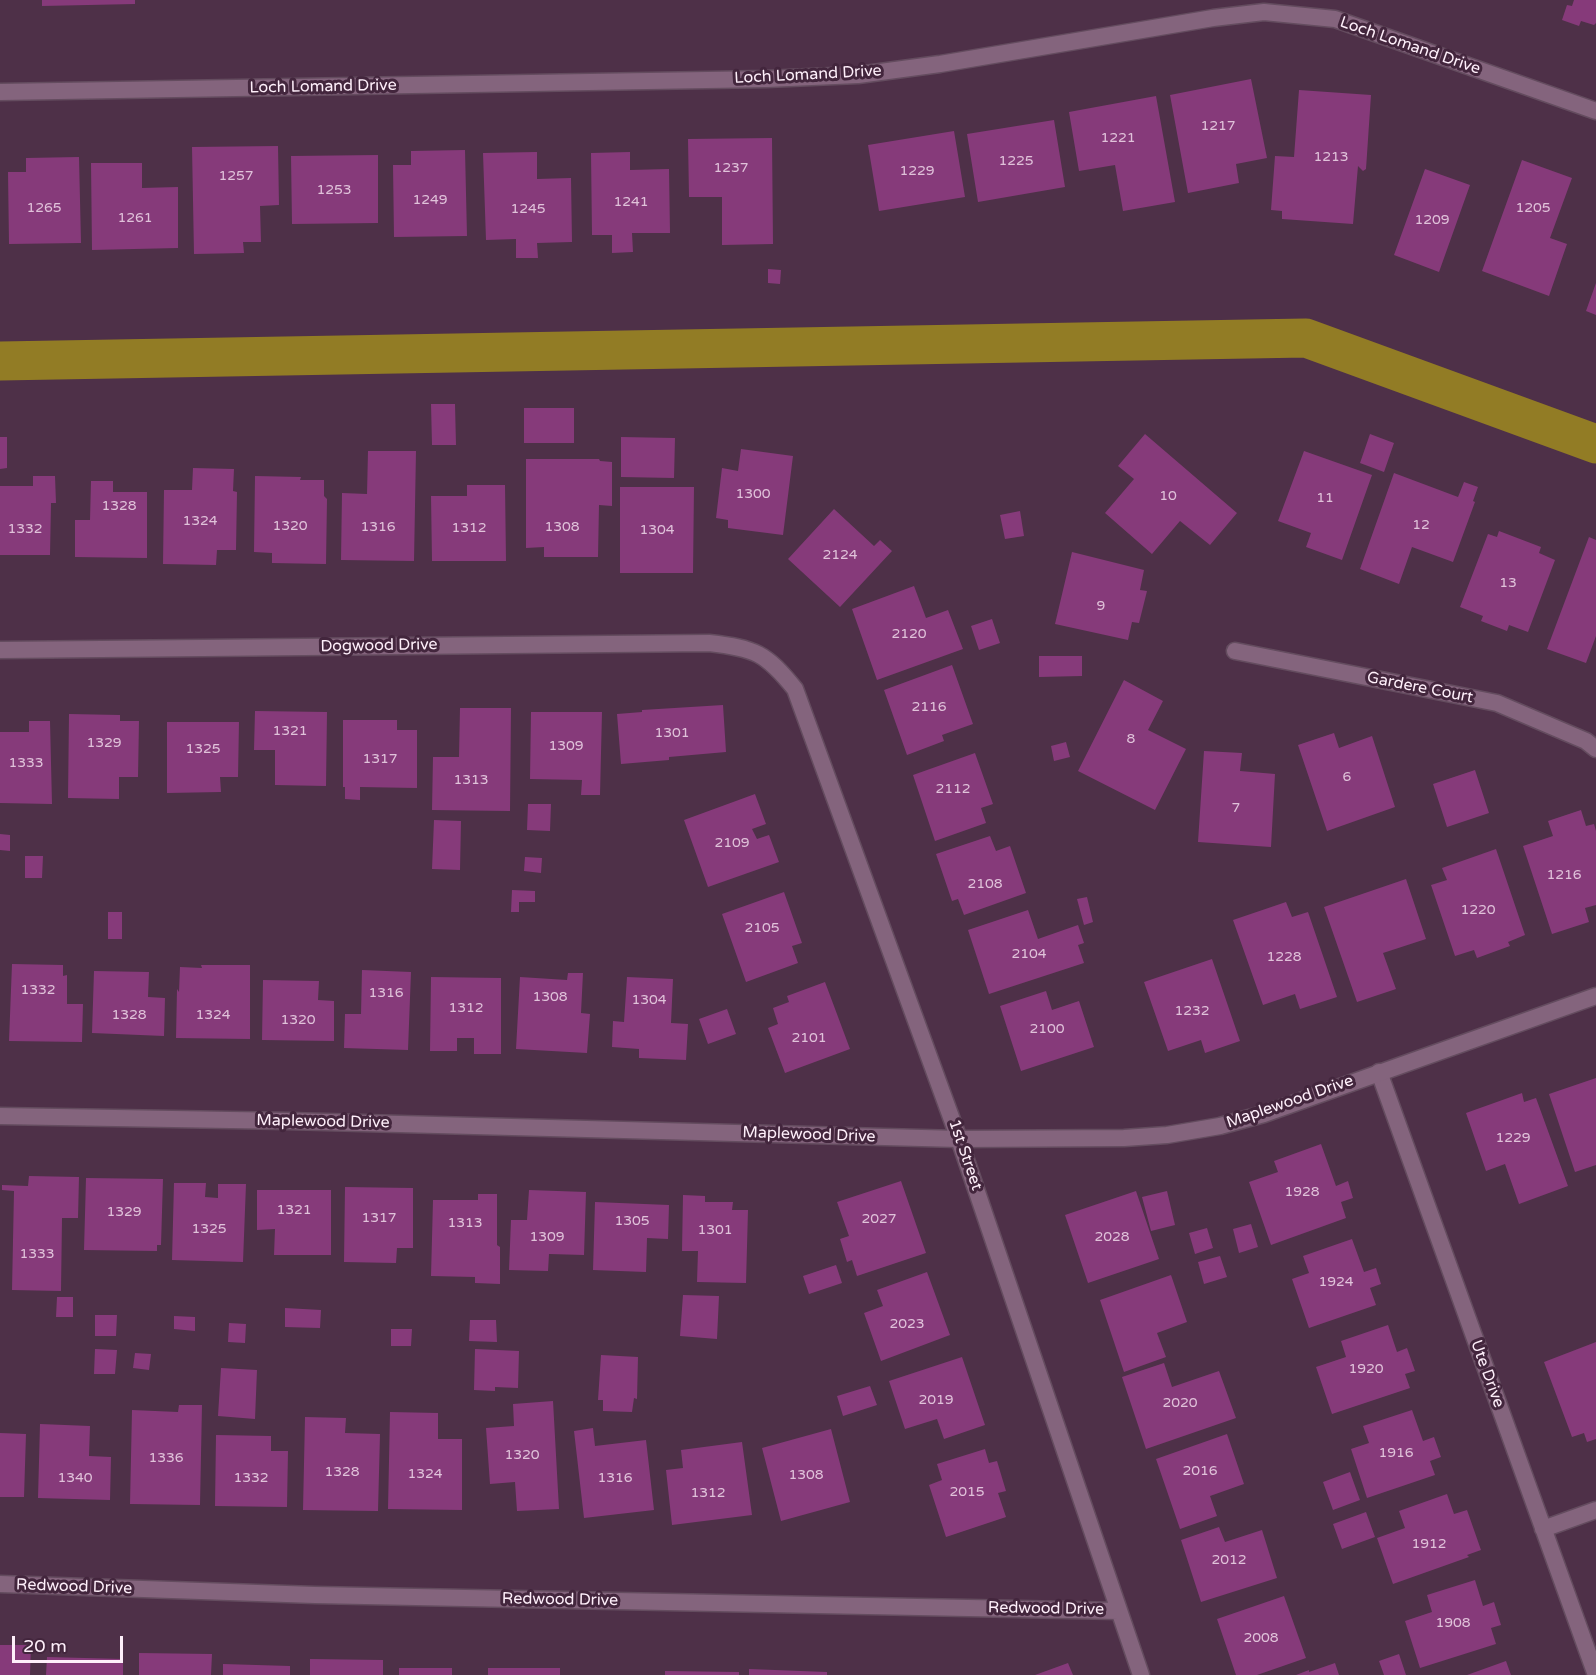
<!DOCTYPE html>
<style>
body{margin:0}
#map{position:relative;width:1596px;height:1675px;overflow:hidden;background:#4e3048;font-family:"Varela Round",sans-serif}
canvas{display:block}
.scale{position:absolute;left:12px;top:1636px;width:111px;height:27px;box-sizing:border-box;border:3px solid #feeffa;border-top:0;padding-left:8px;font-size:18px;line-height:21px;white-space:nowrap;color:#feeffa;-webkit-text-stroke:4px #43263d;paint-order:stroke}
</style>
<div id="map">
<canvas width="1596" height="1675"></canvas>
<div class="scale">20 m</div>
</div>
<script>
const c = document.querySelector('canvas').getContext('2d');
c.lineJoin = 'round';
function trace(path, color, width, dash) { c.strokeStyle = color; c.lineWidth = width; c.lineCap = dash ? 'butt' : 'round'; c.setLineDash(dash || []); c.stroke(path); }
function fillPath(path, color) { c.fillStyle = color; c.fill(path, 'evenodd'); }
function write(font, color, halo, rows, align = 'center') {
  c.font = font + ' "Varela Round",sans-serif'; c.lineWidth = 6; c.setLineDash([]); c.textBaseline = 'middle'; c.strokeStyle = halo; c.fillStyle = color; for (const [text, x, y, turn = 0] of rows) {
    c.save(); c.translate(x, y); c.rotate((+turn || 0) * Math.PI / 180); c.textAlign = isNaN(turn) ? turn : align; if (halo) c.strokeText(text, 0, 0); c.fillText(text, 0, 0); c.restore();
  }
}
trace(new Path2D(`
 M0,361L1306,338L1596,444`), '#927c25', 39);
fillPath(new Path2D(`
 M42,0H135V4L42,6Z
 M1574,0H1596V23L1594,25L1581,21L1579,26L1562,20L1567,5L1572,6Z
 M1251,79L1267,158L1236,164L1239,183L1188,193L1170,95Z
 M1299,90L1371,95L1366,169L1363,171L1358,166L1353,224L1282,219V211L1271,210L1275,156L1294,157Z
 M1156,96L1175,202L1123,211L1115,165L1079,171L1069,112Z
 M1054,120L1065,187L978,202L967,134Z
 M954,131L965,197L879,211L868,145Z
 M772,138L773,244L722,245V197H689L688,139Z
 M278,146L279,205L260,206L261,242H243L244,253L194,254L192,147Z
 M465,150L467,236L394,237L393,165H411V151Z
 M537,152V179L571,178L572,242L537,243L538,258H516V239L486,240L483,153Z
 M630,152V170L669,169L670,233H632L633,252L612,253V235H592L591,153Z
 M378,155V223L292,224L291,156Z
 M79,157L81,243L9,244L8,172H26V158Z
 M1522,160L1572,178L1550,238L1567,244L1549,296L1482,271Z
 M91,163H142V188L178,187V248L92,250Z
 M1425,169L1470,185L1439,272L1394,255Z
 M768,269L781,270L780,284L768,283Z
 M1596,283V315L1586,311Z
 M431,404H455L456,445H432Z
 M524,408H574V443H524Z
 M1145,434L1237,513L1210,545L1180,521L1152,554L1105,513L1134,479L1118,466Z
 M1370,434L1394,443L1384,472L1360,463Z
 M0,437H7V468L0,469Z
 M621,437L675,438L674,478L621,477Z
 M741,449L793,456L783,535L728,528V520L716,518L722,468L738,471Z
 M368,451H416L414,561L341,560L342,493L367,494Z
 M1304,451L1372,475L1342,560L1306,547L1311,533L1278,521Z
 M526,459H599L600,461L612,462V506L599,505L598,557H544V547L526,548Z
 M193,468L234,469L233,491L237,492L236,550H217L216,565L163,564L164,490H192Z
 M1394,473L1458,497L1464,482L1478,487L1473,501L1475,502L1453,562L1412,547L1399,584L1360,569Z
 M33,476H55L56,503H51L50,555H0V486H33Z
 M255,476L301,477L300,480H324V496L327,499L326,564L272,563V553L254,552Z
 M91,481H113V492H147V558L75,557V520H90Z
 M467,485H505L506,561H432L431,496H467Z
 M620,487H694L693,573H620Z
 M834,509L874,546L880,540L892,551L840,607L788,559Z
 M1020,511L1024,536L1005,539L1000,515Z
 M1499,531L1541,547L1539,553L1555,560L1528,632L1509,625L1507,631L1481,621L1483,616L1460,607L1488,534L1497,537Z
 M1589,537L1596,540V636L1586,663L1547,649Z
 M1072,552L1144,570L1140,590L1147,591L1139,623L1132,622L1128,640L1055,624Z
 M914,586L926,618L948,610L963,649L877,680L852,609Z
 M992,619L1000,643L979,650L971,626Z
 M1039,656H1082V676L1039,677Z
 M952,665L973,724L942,735L944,741L907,755L884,690Z
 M1124,680L1163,701L1148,730L1186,749L1155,810L1078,771Z
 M723,705L726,752L669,757V760L621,764L617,714L642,712V710Z
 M460,708H511L510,811L432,810L433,757H459Z
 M255,711L327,712L326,786L275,785V750H254Z
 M531,712H602L600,795H581L582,780L530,779Z
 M69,714L120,715V721H139L138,777H119V799L68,798Z
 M343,720H397V730H417V788L360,787V800L345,799V787H343Z
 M29,721H50L52,804L0,803V732H29Z
 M167,722H239L238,777H220L221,792L167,793Z
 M1334,733L1339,748L1372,736L1395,807L1327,831L1298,745Z
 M1066,742L1070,757L1054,761L1051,746Z
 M1204,751L1242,753L1240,771L1275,774L1271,847L1198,842Z
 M975,753L993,804L981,808L986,823L935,841L913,775Z
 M1475,770L1489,813L1447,827L1433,784Z
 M755,794L766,824L752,829L757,839L769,835L779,862L708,887L684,820Z
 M528,804H551L550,831L527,830Z
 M1581,810L1586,826L1594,824L1596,831V905L1585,908L1589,922L1552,934L1523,846L1553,836L1548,821Z
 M434,820L461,821L460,870L432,869Z
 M0,834L10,835V851L0,850Z
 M990,836L996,851L1010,846L1026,893L964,915L958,899L952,901L936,854Z
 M1496,849L1525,935L1508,942L1510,946L1477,958L1474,950L1455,956L1431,885L1447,880L1442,868Z
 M25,856H43L42,878H25Z
 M525,857L542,858L541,873L524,871Z
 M1406,879L1426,939L1383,953L1396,989L1357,1002L1324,907Z
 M512,890L535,891V902H519V912H511Z
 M784,892L802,943L792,946L798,963L746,982L722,914Z
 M1087,897L1093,922L1084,925L1077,899Z
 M1286,902L1292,917L1308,912L1337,997L1300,1009L1295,994L1263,1005L1233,920Z
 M1028,910L1038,939L1078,925L1084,943L1078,945L1084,963L989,994L968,930Z
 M108,912H122V939H108Z
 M1212,959L1240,1041L1205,1053L1201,1040L1168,1051L1144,982Z
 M12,964L63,965V976L67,975V1004H83L82,1042L9,1041Z
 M201,965H250V1039L176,1038L177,989L179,992L180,967L202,968Z
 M362,970L411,972L408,1050L344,1048L345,1014H361Z
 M94,971L149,972L148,997L165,998L164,1036L92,1033Z
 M568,973H583L581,1013L590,1014L587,1053L516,1049L520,977L567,980Z
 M431,977L501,978V1054H474V1038H457V1051H430Z
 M627,977L673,979L671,1023L688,1024L686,1060L639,1058V1049L612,1047L613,1021L624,1022Z
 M263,980L319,981L318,1000L334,1001V1041L262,1040Z
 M825,982L850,1049L785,1073L768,1028L778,1024L773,1008L789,1002L787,996Z
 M1046,991L1052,1010L1079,1001L1094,1047L1021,1071L1000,1006Z
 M727,1009L736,1034L708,1044L699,1019Z
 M1596,1078V1165L1575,1172L1549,1094Z
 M1522,1093L1524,1102L1536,1098L1568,1186L1519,1204L1505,1164L1486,1171L1466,1113Z
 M1321,1144L1336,1186L1348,1181L1353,1198L1341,1202L1346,1218L1271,1245L1249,1182L1278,1172L1274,1161Z
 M29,1176L79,1177L78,1218H62L61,1291L12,1290L14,1191L2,1190V1185L28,1186Z
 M86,1178L163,1179L161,1245H157V1251L84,1250Z
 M901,1181L926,1253L857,1276L852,1260L847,1262L840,1239L849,1236L837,1202Z
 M174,1183H206L205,1197L218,1198V1184H246L243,1262L172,1260Z
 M345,1187L413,1188V1248H397L396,1263L344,1262Z
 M257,1190H331V1255H274L275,1229L257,1230Z
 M529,1190L586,1192L584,1255L549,1254L548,1271L509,1270L511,1220H527Z
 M1136,1191L1159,1259L1088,1283L1065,1215Z
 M1167,1191L1175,1225L1151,1231L1142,1197Z
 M478,1194H497V1245L500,1247V1284L475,1283V1277L431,1276L433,1200H478Z
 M683,1195L705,1196V1202H733L732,1210H748L746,1283L697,1282L698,1251H682Z
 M595,1202L669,1205L668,1239L647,1238L646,1272L593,1270Z
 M1251,1224L1258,1247L1239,1253L1233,1229Z
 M1207,1228L1213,1248L1195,1254L1189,1233Z
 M1352,1239L1364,1272L1376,1268L1381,1284L1370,1288L1376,1305L1309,1328L1292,1279L1309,1273L1303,1256Z
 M1220,1256L1227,1277L1204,1284L1198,1262Z
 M836,1265L842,1283L809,1294L803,1276Z
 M927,1272L950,1335L881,1361L864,1313L883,1306L877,1290Z
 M1171,1275L1187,1322L1157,1333L1166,1357L1124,1372L1100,1300Z
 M683,1295L719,1296L717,1339L680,1336Z
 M57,1297H73V1317H56Z
 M285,1308L321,1310L320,1328L285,1327Z
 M95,1315H117L116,1336H95Z
 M174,1316L195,1317V1331L174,1329Z
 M470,1320H496L497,1342L469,1341Z
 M229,1323L246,1324L245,1343L228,1342Z
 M1388,1325L1397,1352L1407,1348L1415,1371L1405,1374L1410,1388L1332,1414L1316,1367L1346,1357L1341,1341Z
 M391,1329H412L411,1346H391Z
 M1596,1342V1439L1587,1442L1584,1433L1572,1437L1544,1362Z
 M95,1349L117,1350L115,1374H94Z
 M475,1349L519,1351L518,1388L495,1387V1391L474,1390Z
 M135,1353L151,1354L149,1370L133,1368Z
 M601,1355L638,1357L637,1399L634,1398L632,1412L603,1411V1400H598Z
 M962,1357L985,1425L944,1439L937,1419L905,1429L889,1381Z
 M1164,1363L1172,1387L1219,1371L1236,1418L1146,1449L1122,1377Z
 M221,1368L257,1370L255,1419L218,1416Z
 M870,1386L877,1405L843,1416L837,1396Z
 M553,1401L559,1509L517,1511L515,1482L490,1484L486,1428L514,1426L513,1404Z
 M179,1405H202L200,1505L130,1504L132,1410L178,1412Z
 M1412,1410L1423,1441L1434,1437L1441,1457L1430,1461L1435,1475L1367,1498L1351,1449L1369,1443L1363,1426Z
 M390,1412L438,1413V1439H462V1510L388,1509Z
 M305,1417L346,1418L345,1433L380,1434L378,1511L303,1510Z
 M40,1424L90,1426L89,1456L111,1457L110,1500L38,1498Z
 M593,1428L595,1446L646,1440L654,1510L584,1518L574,1431Z
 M831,1429L850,1502L781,1521L762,1448Z
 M0,1433L26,1434L24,1497H0Z
 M1227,1434L1244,1484L1210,1496L1217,1516L1180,1529L1156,1459Z
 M216,1435L271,1436V1451H288L287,1507L215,1506Z
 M742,1442L752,1515L672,1525L666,1470L683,1468L681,1450Z
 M985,1449L989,1463L997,1461L1006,1491L998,1493L1006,1517L946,1537L929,1485L942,1480L937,1464Z
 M1350,1472L1360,1500L1333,1510L1323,1482Z
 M1447,1494L1454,1514L1467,1510L1481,1550L1467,1555L1469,1557L1393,1584L1377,1538L1405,1528L1399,1511Z
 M1366,1512L1375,1537L1342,1549L1333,1524Z
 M1219,1527L1225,1542L1262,1530L1277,1578L1201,1602L1181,1540Z
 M1475,1580L1483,1606L1494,1602L1501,1625L1491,1628L1496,1644L1420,1668L1405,1621L1432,1612L1427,1595Z
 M1284,1596L1306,1658L1257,1675H1236L1217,1619Z
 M0,1645H31L30,1675H0Z
 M139,1653L212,1654L211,1675H139Z
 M1399,1654L1406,1675H1384L1379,1661Z
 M47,1657L123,1659V1675H46Z
 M310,1659L383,1660V1675H310Z
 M1506,1661L1511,1675H1467Z
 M1068,1663L1073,1675H1035Z
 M1335,1663L1339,1675H1296L1309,1670V1672Z
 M223,1664L290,1666V1675H223Z
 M399,1668H452V1675H399Z
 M488,1668H560V1675H488Z
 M749,1669L827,1672V1675H749Z
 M665,1671L739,1672V1675H665Z`), '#863a7a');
const minor = new Path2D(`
 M0,92L766,79L858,75L940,64L1213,18L1264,12L1335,19L1596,111
 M0,650L709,643C755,648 766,653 795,689L959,1139L1141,1675
 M1235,651L1497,703L1586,741L1596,749
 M1379,1072L1596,1675
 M1543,1529L1596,1510
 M0,1584L315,1595L1119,1611`);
const tertiary = new Path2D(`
 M0,1116L288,1121L959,1139L1124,1138L1167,1135L1220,1126L1264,1114L1596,996`);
trace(minor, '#644c5f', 19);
trace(tertiary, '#644c5f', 19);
trace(minor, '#84647d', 16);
trace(tertiary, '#84647d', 16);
write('14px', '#e0c2da', null, [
 ["1217",1218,126],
 ["1221",1118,138],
 ["1213",1331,157],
 ["1225",1016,161],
 ["1237",731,168],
 ["1229",917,171],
 ["1257",236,176],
 ["1253",334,190],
 ["1249",430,200],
 ["1241",631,202],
 ["1265",44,208],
 ["1205",1533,208],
 ["1245",528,209],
 ["1261",135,218],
 ["1209",1432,220],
 ["1300",753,494],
 ["10",1168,496],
 ["11",1325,498],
 ["1328",119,506],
 ["1324",200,521],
 ["12",1421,525],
 ["1320",290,526],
 ["1316",378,527],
 ["1308",562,527],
 ["1312",469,528],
 ["1332",25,529],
 ["1304",657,530],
 ["2124",840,555],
 ["13",1508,583],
 ["9",1101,606],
 ["2120",909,634],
 ["2116",929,707],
 ["1321",290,731],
 ["1301",672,733],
 ["8",1131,739],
 ["1329",104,743],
 ["1309",566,746],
 ["1325",203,749],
 ["1317",380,759],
 ["1333",26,763],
 ["6",1347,777],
 ["1313",471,780],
 ["2112",953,789],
 ["7",1236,808],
 ["2109",732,843],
 ["1216",1564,875],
 ["2108",985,884],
 ["1220",1478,910],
 ["2105",762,928],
 ["2104",1029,954],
 ["1228",1284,957],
 ["1332",38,990],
 ["1316",386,993],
 ["1308",550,997],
 ["1304",649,1000],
 ["1312",466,1008],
 ["1232",1192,1011],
 ["1328",129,1015],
 ["1324",213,1015],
 ["1320",298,1020],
 ["2100",1047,1029],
 ["2101",809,1038],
 ["1229",1513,1138],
 ["1928",1302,1192],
 ["1321",294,1210],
 ["1329",124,1212],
 ["1317",379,1218],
 ["2027",879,1219],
 ["1305",632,1221],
 ["1313",465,1223],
 ["1325",209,1229],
 ["1301",715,1230],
 ["1309",547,1237],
 ["2028",1112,1237],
 ["1333",37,1254],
 ["1924",1336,1282],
 ["2023",907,1324],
 ["1920",1366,1369],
 ["2019",936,1400],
 ["2020",1180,1403],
 ["1916",1396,1453],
 ["1320",522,1455],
 ["1336",166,1458],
 ["2016",1200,1471],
 ["1328",342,1472],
 ["1324",425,1474],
 ["1308",806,1475],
 ["1340",75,1478],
 ["1332",251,1478],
 ["1316",615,1478],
 ["2015",967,1492],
 ["1312",708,1493],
 ["1912",1429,1544],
 ["2012",1229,1560],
 ["1908",1453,1623],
 ["2008",1261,1638]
]);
write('16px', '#feeffa', '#43263d', [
 ["Loch Lomand Drive",1410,46,19],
 ["Loch Lomand Drive",808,75,-3],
 ["Loch Lomand Drive",323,87,-1],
 ["Dogwood Drive",379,646,-1],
 ["Gardere Court",1420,688,11],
 ["Maplewood Drive",1290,1102,-19],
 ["Maplewood Drive",323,1122,1],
 ["Maplewood Drive",809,1135,2],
 ["1st Street",965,1155,71],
 ["Ute Drive",1487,1374,70],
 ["Redwood Drive",74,1587,2],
 ["Redwood Drive",560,1600,1],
 ["Redwood Drive",1046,1609,1]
]);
</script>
